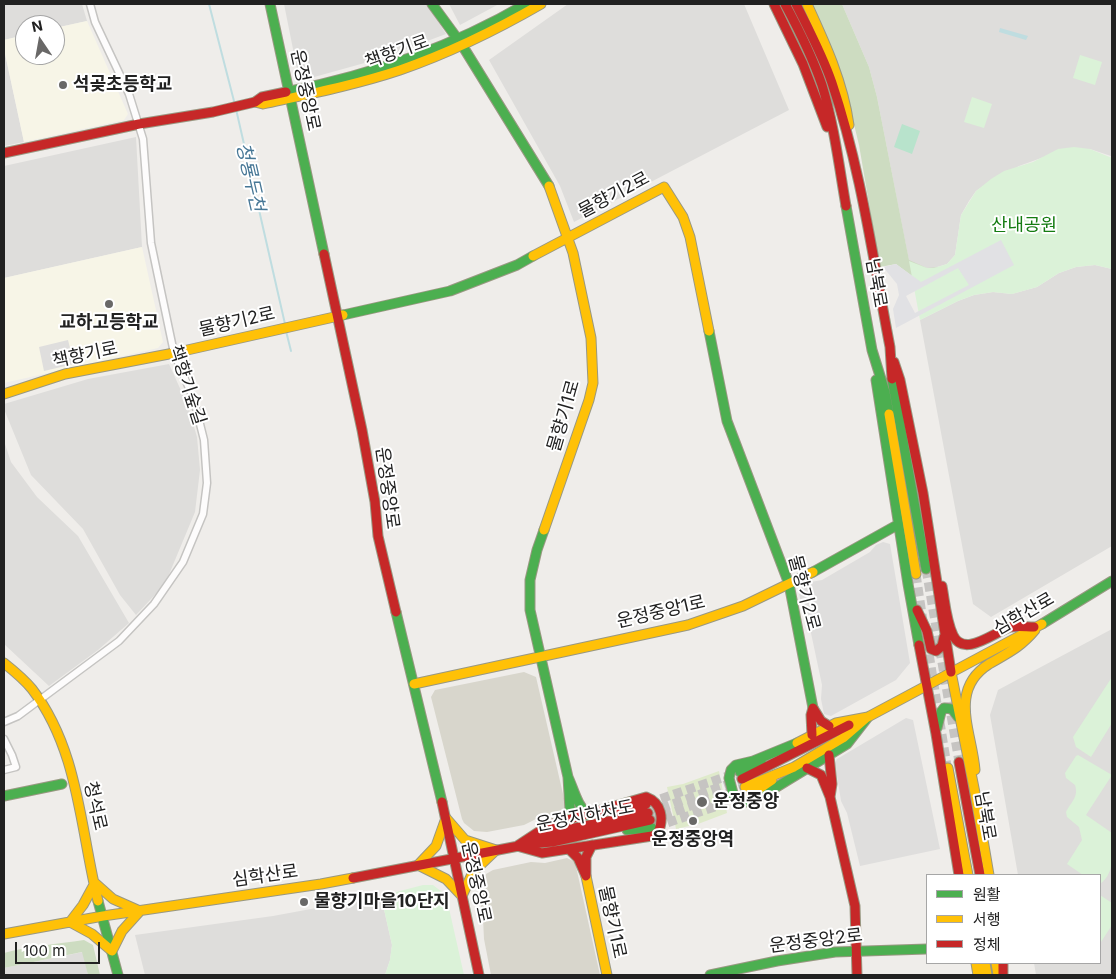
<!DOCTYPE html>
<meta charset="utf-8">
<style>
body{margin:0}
#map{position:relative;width:1116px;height:979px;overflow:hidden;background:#efedea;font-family:Inter,"Noto Sans KR",sans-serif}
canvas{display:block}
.frame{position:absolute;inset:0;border:5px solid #212121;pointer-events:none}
.legend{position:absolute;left:926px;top:874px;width:175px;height:90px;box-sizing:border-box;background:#fff;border:1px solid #a6a6a6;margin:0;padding:6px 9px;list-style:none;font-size:15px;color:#212121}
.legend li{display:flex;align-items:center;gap:10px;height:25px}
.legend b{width:25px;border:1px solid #a6a6a6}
.north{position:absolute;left:15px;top:15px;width:50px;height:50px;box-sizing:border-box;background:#fff;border:1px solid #a6a6a6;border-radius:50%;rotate:348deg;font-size:14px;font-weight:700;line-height:20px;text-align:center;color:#212121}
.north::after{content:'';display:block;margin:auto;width:18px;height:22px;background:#696867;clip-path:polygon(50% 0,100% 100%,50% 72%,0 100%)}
.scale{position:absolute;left:15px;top:942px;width:85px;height:22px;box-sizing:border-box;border:2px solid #212121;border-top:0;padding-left:6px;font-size:15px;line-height:18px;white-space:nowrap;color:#212121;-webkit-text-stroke:4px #fff;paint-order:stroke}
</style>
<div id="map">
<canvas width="1116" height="979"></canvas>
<div class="frame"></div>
<ul class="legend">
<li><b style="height:6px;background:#4caf50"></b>원활</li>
<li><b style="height:6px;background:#ffc107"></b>서행</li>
<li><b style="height:6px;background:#c62828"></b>정체</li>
</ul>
<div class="north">N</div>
<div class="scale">100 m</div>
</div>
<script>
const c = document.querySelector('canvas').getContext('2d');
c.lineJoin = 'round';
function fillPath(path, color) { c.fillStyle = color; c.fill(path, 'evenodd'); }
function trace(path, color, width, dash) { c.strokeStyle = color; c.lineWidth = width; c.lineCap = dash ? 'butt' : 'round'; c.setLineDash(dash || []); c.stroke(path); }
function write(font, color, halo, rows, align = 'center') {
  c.font = font + ' Inter,"Noto Sans KR",sans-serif'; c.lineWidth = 4; c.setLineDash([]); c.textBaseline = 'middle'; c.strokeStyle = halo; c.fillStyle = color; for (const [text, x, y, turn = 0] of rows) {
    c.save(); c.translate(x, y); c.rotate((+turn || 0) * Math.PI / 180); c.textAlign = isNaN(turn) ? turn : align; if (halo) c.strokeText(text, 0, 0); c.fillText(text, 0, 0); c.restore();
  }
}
fillPath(new Path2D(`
 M4,4H82L87,21L55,28V25H25V35L4,40Z
 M284,4H427L446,34L379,59L307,79L298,74Z
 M449,4H499L460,25Z
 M568,4H744L789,110L574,222L560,186L489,60Z
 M842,4H1112V150L1111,156L1090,149L1044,157L1019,166L976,191L969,201L961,215L955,255L947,264L934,268H927L909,261L877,97L869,67Z
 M4,49L24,142L4,146Z
 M136,137L142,247L4,278V166Z
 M1095,265L1112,269V546L991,617L973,604L920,320L958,301L974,295L993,292L1012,294L1037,287L1059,273L1076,267Z
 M169,364L188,406L197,437L200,470L195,512L165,584L136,615L120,595L83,529L31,475L4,409V404L88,379Z
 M4,441L11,462L37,497L78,536L129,623L98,650L49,686L4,644Z
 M1112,629V975H1036L1034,963H1100V875H1018L990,715L998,690Z
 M381,896L392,945L390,960L385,975H145L135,935L273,916Z
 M83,952L88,975H4V968Z`), '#dedddb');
fillPath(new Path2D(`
 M87,21L128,114L124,120L24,142L4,49V40L25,35V55H55V28Z
 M142,247L163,342L158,348L4,383V278Z`), '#f7f5e7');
fillPath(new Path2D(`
 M524,672L536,677L566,807L562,813L538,818L524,825L487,832L474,831L464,823L462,819L431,697L435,690Z
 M567,858L575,862L600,975H491L484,939L483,918L478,890L480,881L486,874L493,870L531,862L545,863Z`), '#d8d6cc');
fillPath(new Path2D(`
 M719,771L727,813L698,824L676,829L667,787L683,784Z`), '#dfeacb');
fillPath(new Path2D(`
 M810,4H842L869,67L877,97L909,260L927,268L941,267L917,280L896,264L880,267L859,145L851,112Z
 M84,940L93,945L100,975H88L82,952L4,968V953C30,946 57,944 84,940Z`), '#cddcc1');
fillPath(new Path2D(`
 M1080,55L1102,62L1095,85L1073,78Z
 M972,97L992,104L984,128L964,122Z
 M1074,147L1090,149L1112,158V269L1095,265L1076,267L1059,273L1037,287L1012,294L993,292L974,295L958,301L920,320L909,261L927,268H934L947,264L955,255L961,215L976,191L991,179L1004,171L1033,162L1058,149Z
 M1112,677V723L1091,757L1076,747L1073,737Z
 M1078,755L1112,775L1086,815L1112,833C1112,850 1116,873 1100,884V875H1083L1067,864L1082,840L1079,827L1067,817L1066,812C1071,802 1079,797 1075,785L1066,778L1065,773L1076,756Z
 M423,885H433L446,895L464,975H385L390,960L392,945L381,896Z
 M1100,895L1112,903V925L1101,942Z`), '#dbf2d8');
fillPath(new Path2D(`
 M902,124L920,131L912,154L894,147Z`), '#b8e3cc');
fillPath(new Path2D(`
 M68,340L74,364L44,371L39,347Z
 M883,542L890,544L910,663L896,680L831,716L824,714L821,699L822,685L811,633L806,624L799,594L802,587L811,582L822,580L870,552L876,545Z
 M906,718L913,720L940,849L860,866L847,813L841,801L835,763L837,759Z`), '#dfdedd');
fillPath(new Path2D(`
 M1001,240L1014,265L896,328L893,309L899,295L897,284L883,267L896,264L921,282ZM958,268L969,285L915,313L906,296Z`), '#e1e1e4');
fillPath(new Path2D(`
 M1000,28L1028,36L1026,40L999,32Z`), '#bfdde0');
trace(new Path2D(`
 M209,4L235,105
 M236,109L285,324
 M286,331L291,351`), '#bfdde0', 2);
trace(new Path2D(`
 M926,569L959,762
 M916,574L923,621
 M927,641L947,766
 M648,803L740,772
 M648,813L742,779
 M650,820L745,787
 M655,827L750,795`), '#c6c4c2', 9, [9, 4.5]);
const street = new Path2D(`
 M4,722L18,716L119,641L154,604L183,562L203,514L207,483L204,440L194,400L174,353L151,243L143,139L129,94L95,22L90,4
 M4,739L12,755L16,767L4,770`);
const fast = new Path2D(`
 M270,4L324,254
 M432,4L462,45L549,186
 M286,92C371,75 451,48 526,4
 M846,206L872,350L885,392L889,414
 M343,315L450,291L517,265L533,256
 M709,331L727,421L789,584L813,708
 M892,379L926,569
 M876,380L908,584L919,645
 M544,530L537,550L530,580V610L568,777
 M813,572L899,524
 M396,612L442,802
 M1042,624L1112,581
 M937,728L941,712L944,708L952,709L958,717
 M797,743L753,761L736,765L731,770L729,778L734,797L740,802H752L847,744L868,717
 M740,772L762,764
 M4,796L62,784
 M566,821L570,810L568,777C574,790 577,805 588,815
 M627,830L652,828
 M98,901L118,975
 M710,975L777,961L835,952L927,949`);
const slow = new Path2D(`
 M807,4C825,43 843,82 849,125
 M255,102L263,104C309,94 355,85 400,70C449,53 496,30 541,4
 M533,256L664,187L683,217L690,237L709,331
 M4,394L65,374L174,353L343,315
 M889,414L916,574
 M544,530L589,400L593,383L591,338L573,253L549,186
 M4,663C14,671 24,679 32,689C79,750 80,829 98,901
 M951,672L975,793L989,875
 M414,684L688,625L743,606L813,572
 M797,743L836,723L868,717
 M948,768L968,875
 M975,770C972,732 948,690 989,664C1008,653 1021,647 1035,630
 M745,787L794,767L843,738L866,718L1042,624
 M750,795L772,780
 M446,818L465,840L496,850L473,872L462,896L446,879L418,865L436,846Z
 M586,876L607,975
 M95,883L113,899L140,911L122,931L112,951L92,934L70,922L83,905Z
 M4,934L103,916L321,884L353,878
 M976,963L978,975
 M985,963L987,975
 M996,963L998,975`);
const jam = new Path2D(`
 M774,4L803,64L827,127
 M785,4C799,30 812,56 822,85C834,124 839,166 846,206
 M796,4C809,30 823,56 832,83C861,169 873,259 890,347L892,379
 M4,153L139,124L213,112L255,102L262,97L286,92
 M324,254L362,430L375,502L378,536L396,612
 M894,362L900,380L923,493L951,672
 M942,586C945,602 946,620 953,635C964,659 995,631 1011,627C1018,626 1027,627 1034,627
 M917,610L927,631L931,649L936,651L942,646L944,637
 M919,645L936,734L959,875
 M812,735L811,715L813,708L821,721L829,726
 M959,762L980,875
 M807,768L821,775L830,797L832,784L829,755
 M742,779L849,725
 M646,797C662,803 664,819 658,833L652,836L542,853L517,846L549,825Z
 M830,797L855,906L857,975
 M442,802L479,975
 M648,813L551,833L529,844L552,842L650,820
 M616,815L646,804
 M569,849L578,858L586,876V857L592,845
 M353,878L529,844
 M1003,963V975`);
trace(street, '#c5c4c2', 9);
trace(fast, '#999882', 11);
trace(slow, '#999882', 11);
trace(jam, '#999882', 11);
trace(street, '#fdfcfc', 6);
trace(fast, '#4caf50', 9);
trace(slow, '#ffc107', 9);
trace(jam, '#c62828', 9);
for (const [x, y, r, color] of [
 [63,85,5,"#696867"],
 [109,304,5,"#696867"],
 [702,802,6,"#696867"],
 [693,821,5,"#696867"],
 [304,902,5,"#696867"]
]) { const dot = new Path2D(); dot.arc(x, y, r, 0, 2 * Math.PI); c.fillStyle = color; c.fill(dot); trace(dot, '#fff', 2); }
write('18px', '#212121', '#fff', [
 ["책향기로",397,52,-20],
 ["운정중앙로",305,90,78],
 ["물향기2로",614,195,-28],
 ["남북로",876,283,80],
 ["물향기2로",237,322,-13],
 ["책향기로",85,355,-12],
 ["책향기숲길",187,385,72],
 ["물향기1로",564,416,-74],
 ["운정중앙로",387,488,82],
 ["물향기2로",804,593,75],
 ["운정중앙1로",661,612,-13],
 ["심학산로",1024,614,-30],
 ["청석로",95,806,77],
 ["운정지하차도",585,816,-11],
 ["남북로",985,816,80],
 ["심학산로",265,876,-8],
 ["운정중앙로",476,882,78],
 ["물향기1로",612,922,78],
 ["운정중앙2로",816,941,-7]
]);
write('bold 18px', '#212121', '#fff', [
 ["석곶초등학교",73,85],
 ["교하고등학교",109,323,"center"],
 ["운정중앙",713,802],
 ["운정중앙역",693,840,"center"],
 ["물향기마을10단지",314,902]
], 'left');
write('18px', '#157c12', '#fff', [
 ["산내공원",1024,226]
]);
write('italic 19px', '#477796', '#fff', [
 ["청룡두천",250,177,77]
]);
</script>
